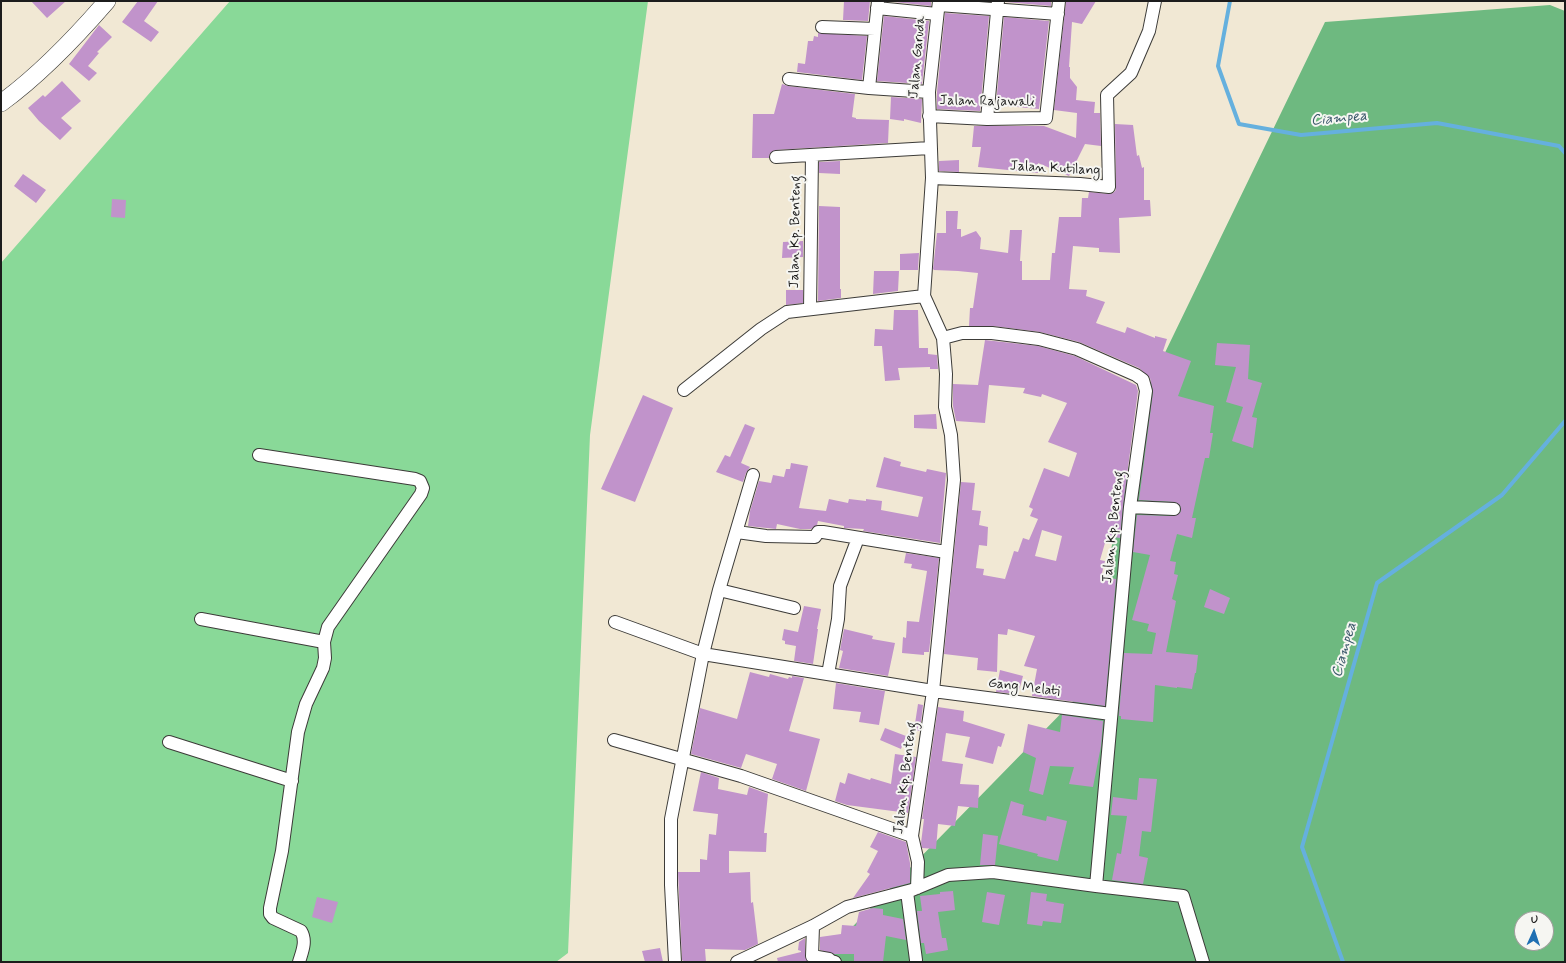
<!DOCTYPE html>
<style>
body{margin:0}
#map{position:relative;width:1566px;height:963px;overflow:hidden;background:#f1e8d4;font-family:Mynerve,sans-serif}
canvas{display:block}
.frame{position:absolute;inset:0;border:2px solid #1c1c1c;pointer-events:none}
.north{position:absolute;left:1514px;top:911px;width:40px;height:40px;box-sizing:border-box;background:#f6f6f2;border:1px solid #9f9f9c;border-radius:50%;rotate:3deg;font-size:11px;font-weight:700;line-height:16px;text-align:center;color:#1c1c1c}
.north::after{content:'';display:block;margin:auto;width:14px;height:18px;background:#1f6fb2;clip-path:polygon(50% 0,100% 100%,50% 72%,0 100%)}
</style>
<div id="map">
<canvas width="1566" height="963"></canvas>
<div class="frame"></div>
<div class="north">U</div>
</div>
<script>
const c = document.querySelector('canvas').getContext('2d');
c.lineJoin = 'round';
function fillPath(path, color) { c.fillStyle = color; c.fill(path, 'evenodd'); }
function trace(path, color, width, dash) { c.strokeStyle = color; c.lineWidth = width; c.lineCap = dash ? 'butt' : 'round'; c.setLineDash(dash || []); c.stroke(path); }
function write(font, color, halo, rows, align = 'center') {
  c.font = font + ' Mynerve,sans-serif'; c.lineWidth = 4; c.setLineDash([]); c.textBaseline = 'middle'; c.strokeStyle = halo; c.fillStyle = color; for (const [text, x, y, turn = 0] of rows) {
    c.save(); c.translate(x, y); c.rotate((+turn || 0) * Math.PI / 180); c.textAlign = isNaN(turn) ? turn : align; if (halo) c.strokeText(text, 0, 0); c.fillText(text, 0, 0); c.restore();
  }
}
fillPath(new Path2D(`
 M230,1H648L590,435L568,953L556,962H1V263Z`), '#89d998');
fillPath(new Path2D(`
 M1550,5L1565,11V962H818L1080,694L1144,396L1325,22ZM1522,919H1546V943H1522Z`), '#6eb980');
trace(new Path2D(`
 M1230,1L1218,66L1239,124L1301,135L1437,123L1559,146L1565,153
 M1343,962L1302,847L1377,583L1502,495L1565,421`), '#65b0de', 4);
fillPath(new Path2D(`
 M31,1H66L47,18Z
 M138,1H158L144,21L159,32L151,42L122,22Z
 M844,1H870L868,21L843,20Z
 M885,1H931V6Z
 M1005,1H1051V6L1005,2Z
 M1066,1H1096L1082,24L1072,22L1069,67H1070V78L1077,87L1076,100L1095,102L1094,113H1100L1101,146L1085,144L1069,176L1038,163V173L978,167L981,147H972L974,126H1044L1076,138L1077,113L1054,110Z
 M945,13L989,16L980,111L937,109V92Z
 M884,16L929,21L922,84L877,81Z
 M1004,17L1049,21L1039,109L996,105Z
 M99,25L112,37L97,52L99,53L88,66L97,73L89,81L69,64Z
 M818,33L867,36L862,80L797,72L798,63L805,64L808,41H813L814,36L818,37Z
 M62,81L81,101L61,118L72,128L60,140L39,121L28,108L43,95L45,97Z
 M782,84L788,86L855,94L852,117L856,118V119L889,120L888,143L776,150L770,153L769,158H752L753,114H774Z
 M891,97L922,99L921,123L904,119V121L890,119Z
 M1115,124L1133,125L1137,156L1139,155L1142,168L1144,167V200H1150L1151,216L1119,218L1120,253L1099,252V248L1073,246L1069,289L1087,290L1086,296L1105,302L1096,323L1125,333L1127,327L1155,338V336L1167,339L1163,351L1191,361L1178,396L1214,406L1210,433H1213L1209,458H1205L1192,518H1196L1192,538L1177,534L1170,561L1176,562L1174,574L1178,575L1172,599L1176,601L1166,652L1198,655L1196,673H1195L1192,689L1177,687V688L1155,685L1153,722L1121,719V716H1119L1124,653L1152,654L1156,633L1147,631L1149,624L1132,620L1150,555L1133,552L1137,515L1174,516L1180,513L1181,510L1180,505L1175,502L1139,500L1153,392L1150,378L1139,368L1079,342L1040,332L993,326H969L970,308H973L978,273L958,271L934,270L933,269L937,233H946V211H958L957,229H961V237L976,231L981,238L980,249L1008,253L1010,230H1022L1020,261H1022V280H1050L1052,253H1055L1059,217H1081L1082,198H1088L1089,192L1109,194L1113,193L1116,190Z
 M959,160V172L939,171V161Z
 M840,161V174L819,173V162Z
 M23,174L46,190L36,203L14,186Z
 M112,199L126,200L125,218L111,217Z
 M819,206L840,207V289H841V298L818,301Z
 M803,241V257L782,258L783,242Z
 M919,253L918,270H900V254Z
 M874,271H899L898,291L873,294Z
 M786,290H803V303L786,305Z
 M894,310H918L919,348H928V354L937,355L938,369H930V367L898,368L900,380L885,381L882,346H874L875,329L893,330Z
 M985,340L1038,346L1075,356L1136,385L1138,391L1123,506L1120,538L1107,536L1100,560L1105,561L1101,577L1116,579L1105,706L1032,696L1037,669L1024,666L1035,636L1008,629L1007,635L998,634L997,672L977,670L978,658L944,654L961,482L975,483L972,510L981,511L979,525L988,527L987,546L979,545L976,568L984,569L983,575L1005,579L1014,551L1018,552L1023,538L1029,540L1038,519L1030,516L1033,509L1029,507L1044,468L1069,477L1077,453L1048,442L1067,403L1042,394L1041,397L1023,393L1025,388L989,385L985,423L956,421L953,406V384L978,385ZM1042,530L1062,536L1056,561L1035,556Z
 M1217,343L1250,345L1248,379L1262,383L1252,417L1257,418L1253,448L1232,441L1243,407L1226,402L1236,367L1215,365Z
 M643,395L673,408L635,502L601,489Z
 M936,414L937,429L914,428V415Z
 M745,424L755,428L741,463L750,467L746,473L743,482L716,472L725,455L730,457Z
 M884,457L901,462L900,466L926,472L927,469L946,473L940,543L863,531L864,529L844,528V526L818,521L817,525L811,529H800L777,524L776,529L748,526L750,511L759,481L771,483L773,475L784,477L786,469H790L791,463L808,466L799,508L826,511L829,499L848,503L849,499L866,501V499L882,501L881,510L918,517L923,497L876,487Z
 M906,553L939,558L929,652H924V655L902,653L903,637L906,638L907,621L919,622L927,571L911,568L912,564L904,563Z
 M1210,589L1230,598L1224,614L1204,607Z
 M804,606L821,609L817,629H818L813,664L794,661L796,646L785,644V641L782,640L784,629L798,632Z
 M844,629L873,636L872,639L895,643L888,676L839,668L843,651L840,650Z
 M1000,670L1023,676L1018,694L996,692Z
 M750,672L769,677L770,674L788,679L789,677L792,678V676L804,678L789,731L820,739L806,791L772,779L777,764L746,754L741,768L691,754L700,708L737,719Z
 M836,683L885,691L879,725L859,722L861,712L833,709Z
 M918,704L923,705L920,731L914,730Z
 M938,707L964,711L963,721L1005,734L1001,747L998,746L993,764L965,757L970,737L946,733L942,761L963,764L960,784L979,785L978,808L958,806L955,826L938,824L936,849L922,848L921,843L924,819H922Z
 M1062,715L1103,721L1101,746L1093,787L1069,784L1074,767L1050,766L1043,795L1029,791L1036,758L1023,752L1028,724L1060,732Z
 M885,728L906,736L901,749L880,740Z
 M895,754L916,757L908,813L847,805L835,801L840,782L845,784L848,773L870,780L871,778L891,784Z
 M701,772L719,778L718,789L747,795L749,787L768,794L764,833H767L766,852L729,851V873L750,872L751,903L753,902L758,944L745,950L705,949L706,962H685L682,960L678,872H700V859L707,860L709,834L716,835L718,814L693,811Z
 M1139,778L1157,779L1151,832L1142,831L1139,856L1148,858L1143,884L1112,880L1117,853L1121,854L1127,816L1111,815L1113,797L1137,800Z
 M1011,801L1024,805L1022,815L1046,821L1047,816L1067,821L1058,861L1037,856L1038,854L999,844Z
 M878,832L906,842L910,863V883L853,898L870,874L867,872L878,851L870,847Z
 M983,834L998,836L995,865H980Z
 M953,891L955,910L938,912L942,938H946L948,950L926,954L924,943H921L917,911H922L920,896L940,894V892Z
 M987,892L1005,895L999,925L982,922Z
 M1031,892L1047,894L1046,901L1064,904L1061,923L1043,921L1042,926L1027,924Z
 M317,897L338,902L332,923L312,917Z
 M873,908L883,909V915L903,919L906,940L886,936L883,962H854V954H834L820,950V937L841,934L842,925L856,926L859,912Z
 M805,938V956L808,962H778L777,958L801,952V951L798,950L799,942Z
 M660,948L663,962H645L642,951Z`), '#c193cb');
const street = new Path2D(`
 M939,5L1058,14
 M877,8L937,14
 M822,27L875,29
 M789,79L869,88L929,92
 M869,88L878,1
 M929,116L987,119L1046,118L1059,1
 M987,119L998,1
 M776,157L930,148
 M932,178L1080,184L1109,187L1107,95L1131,73L1149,31L1155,1
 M810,309L812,155
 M943,338L962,333H992L1039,339L1077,349L1136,375L1143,380L1146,391L1130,507L1096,886
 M684,390L761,329L787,312L924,296
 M259,455L415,479L420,481L423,488L421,494L328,627L324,642L325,658L323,668L306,704L298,732L282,851L270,908V914L273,918L301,931C307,941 302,952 299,962
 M1130,507L1174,509
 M737,532L766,536L815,537L818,532H823L946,552
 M719,590L794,608
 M201,619L324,642
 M615,622L703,654L933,691L1111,714
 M828,674L838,619L840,586L858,538
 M614,740L741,776L912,836
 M169,742L292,781
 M917,888L918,862L912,836L933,691L954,480L951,435L945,407L946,374L943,338L924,296L932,178L929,92L939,1
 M907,892L916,960
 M813,926L812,956L829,959L831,961L835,962
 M675,962L671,885V819L703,654L719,590L753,475
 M737,962L813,926L847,907L912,890L948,875L993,872L1096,886L1183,896L1203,962`);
const secondary = new Path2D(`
 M1,103C41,74 75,38 107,1`);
trace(street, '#3c3b38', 14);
trace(secondary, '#3c3b38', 18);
trace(street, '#fff', 12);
trace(secondary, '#fff', 17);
write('14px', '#1c1c1c', '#f6f6f2', [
 ["Jalan Garuda",918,57,-85],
 ["Jalan Rajawali",987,102,1],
 ["Jalan Kutilang",1055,169,3],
 ["Jalan Kp. Benteng",796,232,-89],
 ["Jalan Kp. Benteng",1114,527,-84],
 ["Gang Melati",1024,688,7],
 ["Jalan Kp. Benteng",906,778,-83]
]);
write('italic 15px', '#39576a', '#f6f6f2', [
 ["Ciampea",1339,119,-5],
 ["Ciampea",1345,650,-74]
]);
</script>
